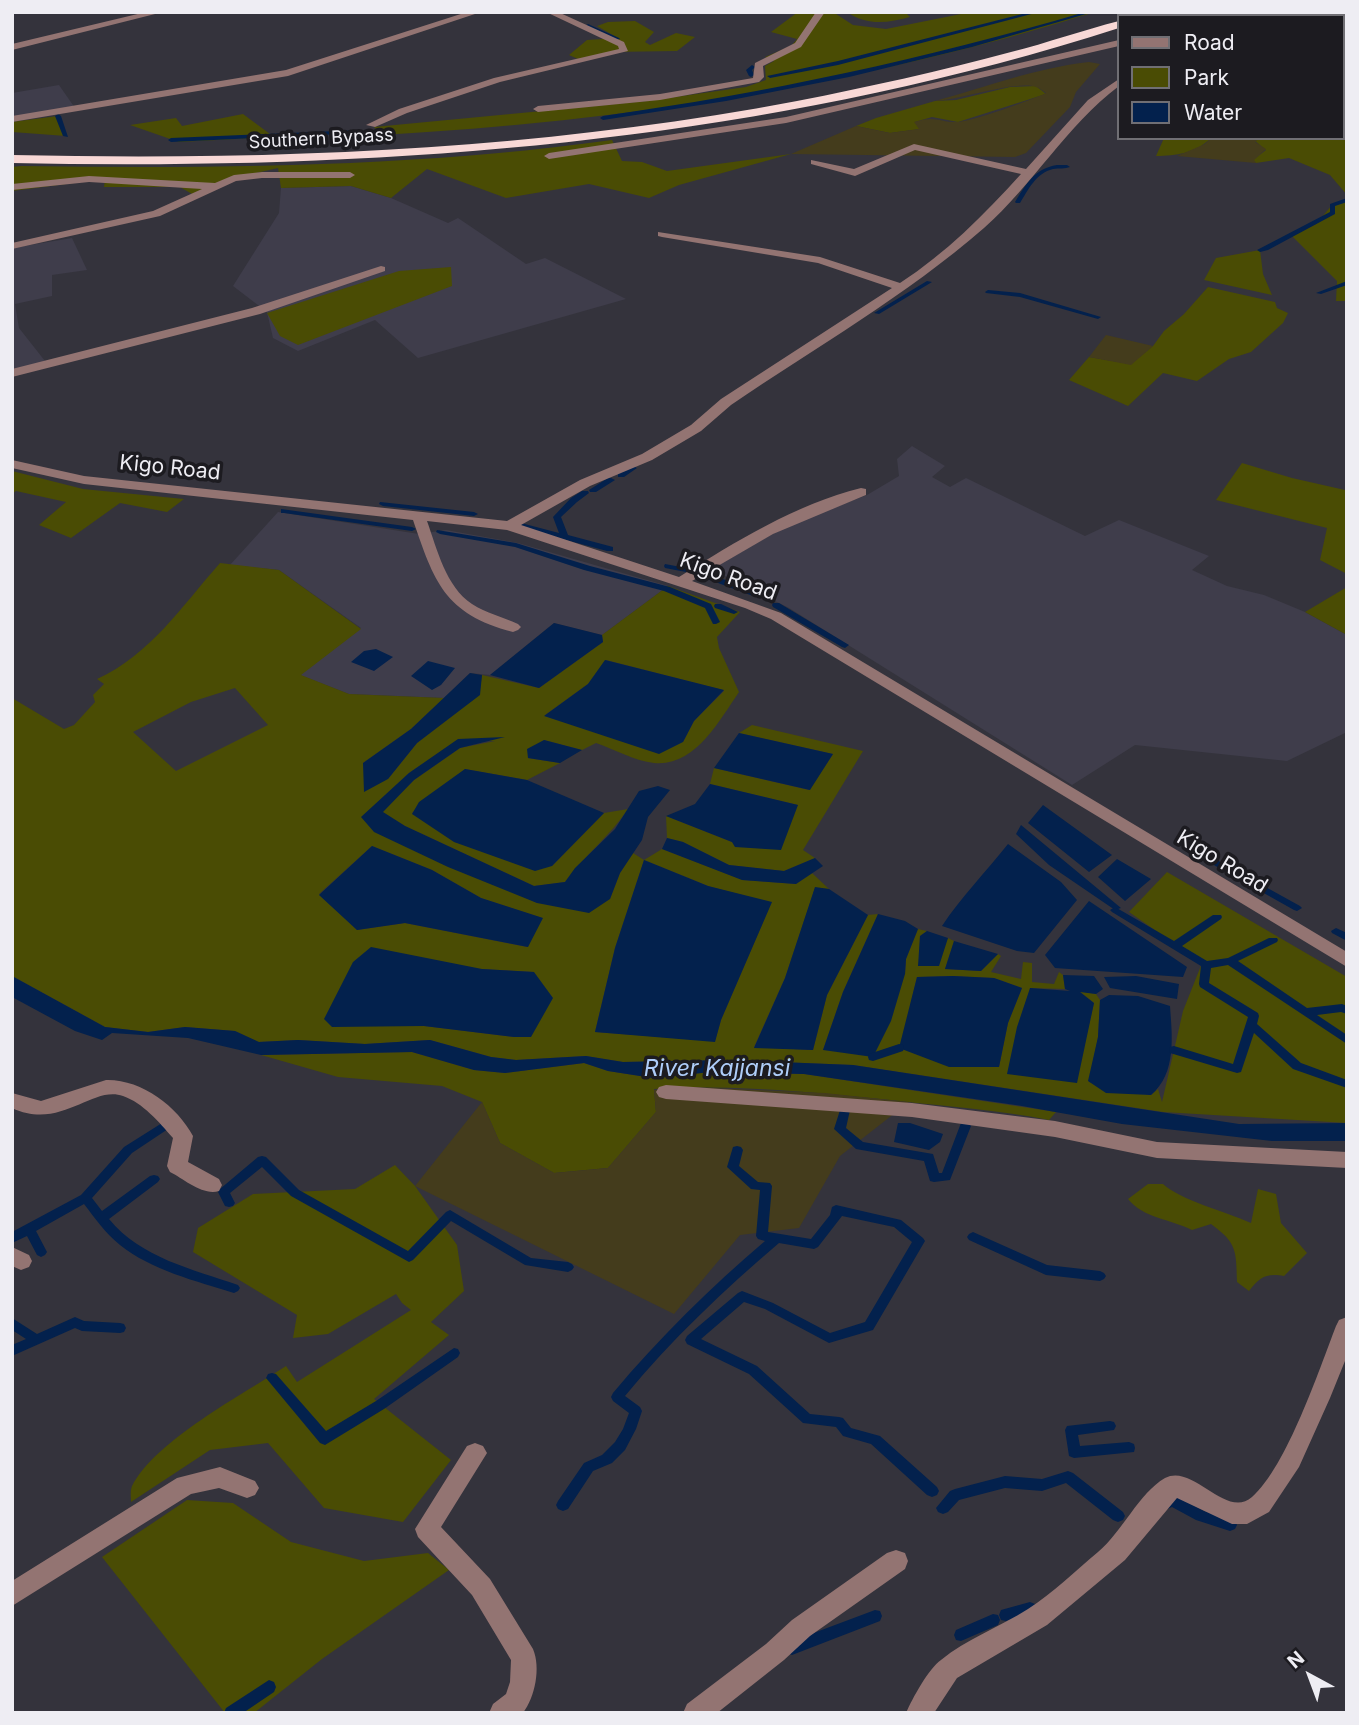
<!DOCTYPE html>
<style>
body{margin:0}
#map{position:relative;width:1359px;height:1725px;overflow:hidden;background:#34333c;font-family:Inter,sans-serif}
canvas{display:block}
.frame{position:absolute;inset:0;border:14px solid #eeedf3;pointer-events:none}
.legend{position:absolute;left:1117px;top:14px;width:228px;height:126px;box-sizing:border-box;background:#1c1b20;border:2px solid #706f74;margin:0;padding:9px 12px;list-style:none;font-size:21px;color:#eeedf3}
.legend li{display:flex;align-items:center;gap:14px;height:35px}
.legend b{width:35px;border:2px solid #706f74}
.north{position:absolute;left:1275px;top:1641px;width:70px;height:70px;-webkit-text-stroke:5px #1c1b20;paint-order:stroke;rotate:319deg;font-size:19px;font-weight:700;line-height:28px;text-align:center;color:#eeedf3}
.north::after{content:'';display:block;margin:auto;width:24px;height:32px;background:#eeedf3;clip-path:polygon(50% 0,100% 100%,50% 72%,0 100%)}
</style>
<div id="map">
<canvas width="1359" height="1725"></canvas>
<div class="frame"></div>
<ul class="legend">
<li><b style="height:9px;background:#937472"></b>Road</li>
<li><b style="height:19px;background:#4a4c04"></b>Park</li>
<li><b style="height:19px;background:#03214d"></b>Water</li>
</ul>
<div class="north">N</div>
</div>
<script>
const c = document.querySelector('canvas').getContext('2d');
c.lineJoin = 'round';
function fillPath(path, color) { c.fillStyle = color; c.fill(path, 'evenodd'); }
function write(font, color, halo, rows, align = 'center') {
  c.font = font + ' Inter,sans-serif'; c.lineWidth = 7; c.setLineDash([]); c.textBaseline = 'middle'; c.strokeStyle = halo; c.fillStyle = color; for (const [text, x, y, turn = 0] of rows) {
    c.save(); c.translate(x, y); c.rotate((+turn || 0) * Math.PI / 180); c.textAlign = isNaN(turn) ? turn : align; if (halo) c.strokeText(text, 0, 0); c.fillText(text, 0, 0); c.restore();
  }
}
fillPath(new Path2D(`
 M59,85L75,108L12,117V93Z
 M351,186L391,198L448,223L458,218L526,264L545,258L626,299L418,358L375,320L298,351L273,338L267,312L233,286L279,213L281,188Z
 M72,238L87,270L52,275V296L15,304L19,328L45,361L12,372V248Z
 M912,446L945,466L932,477L950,487L966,478L1085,536L1119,520L1209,556L1192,570L1227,586L1264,595L1305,612L1347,635V732L1287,761L1135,745L1072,785L789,608L711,569L790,524L867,495L899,476L897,459Z
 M278,512L419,534L446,530L518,543L668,586L602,635L554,623L490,675L470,673L444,698L349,694L300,675L361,628L279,570L230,565Z`), '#3f3d4b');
fillPath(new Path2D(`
 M798,12H833L853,25L886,29L971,12H1095C863,85 624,121 382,135L374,127L647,101L746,87L766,80L765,66L774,61L765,57L791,46L797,39L771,32Z
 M847,12H905L910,17C888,23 867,26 847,12Z
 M635,21L654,32L645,42L650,45L676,33L695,37L677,51L610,52L578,59L569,55L587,40L618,38L597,26L608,22Z
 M1036,86L1046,94L958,122L932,117L915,122L920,129L890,133L856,126L876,118L935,101L956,100L1010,87Z
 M1347,88V195L1330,175L1289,158L1256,163L1253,160L1266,150L1255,141L1260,138H1343V89Z
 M243,114L274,137L179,142L130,125L176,118L182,126Z
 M58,116L66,136L12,132V122Z
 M1164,138H1211C1196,153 1176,156 1156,156Z
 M612,140L622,161L642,162L667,171L791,154L679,185L649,198L589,184L506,198L427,169L391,198L351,186L281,188L278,168L221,181L192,194L180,187H104L105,179L12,191V167L21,166C218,169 417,167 612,140Z
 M1347,199V301H1336L1337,281L1292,236L1316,224L1332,205Z
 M1260,250L1263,274L1272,295L1204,280L1216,258Z
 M451,267L452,286L298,345L280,336L267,313L399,271Z
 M1208,287L1275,302L1277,308L1288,313L1283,323L1251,352L1229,359L1197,381L1163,373L1128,406L1069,380L1089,357L1131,364L1153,346L1164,331L1184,314Z
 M1242,463L1292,478L1345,490L1347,487V574L1320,560L1327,528L1216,500Z
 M12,471L83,489L184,499L167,512L120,503L71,538L39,525L66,502L16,491L12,494Z
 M220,563L279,570L361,629L301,675L349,694L444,698L411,729L363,763L388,779L417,743L479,695L482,675L539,688L603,642L602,635L668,586L740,612L717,637L719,648L739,692C719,721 695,767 654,763C635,761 614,749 596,743L582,750L544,740L528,758L560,763L527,780L465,769L412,813L455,842L552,866L604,813L628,809C610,836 584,856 565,882L534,886L405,826L382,812L414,780L460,748L495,741L458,740L409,773L362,817L537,903L610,899L620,873L633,853L644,860L662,849L743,880L796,884L812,873L829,889L815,888L785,978L754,1047L813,1050L827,995L868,915L878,914L843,992L823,1050L905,974L906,959L918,929L927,931L920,936L919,966L945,943L948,938L954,941L945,969L981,971L998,954L1001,956L991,972L1021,979L1023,962L1032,963V982L1054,984L1059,972L1063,975L1065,989L1030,988L1085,1041L1094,1003L1079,991L1096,994L1100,1000L1098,1037L1089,1082L1151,1095L1158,1089L1162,1102L1183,1011L1202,963L1129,912L1167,872L1347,977V1123L1163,1112L853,1065L730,1060L623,1062L586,1056L516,1060L491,1057L430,1040L365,1044L298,1040L258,1042L235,1031L185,1027L148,1032L105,1027L12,976V698L64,729L74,725L95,702L93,695L104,684L97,679C150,655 182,606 220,563ZM606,660L723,690L724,691L694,721L683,742L545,715L588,684ZM235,688L268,725L176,771L133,732L191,702ZM372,846L432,870L481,898L542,918L527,947L405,923L357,930L319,894ZM644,860L708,886L771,903L721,1020L715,1041L595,1032L615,948ZM482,969L534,972L514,1037L424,1026ZM953,976L994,978L1022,988L1008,1023L999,1067L910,1006L917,977Z
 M1347,587V635L1305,612Z
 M752,725L863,751L803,850L815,858L784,871L729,865L683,842L667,838L666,816L732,842L736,847L798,805L710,784L714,768L809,790L833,754L739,733Z
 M412,1052L474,1070L505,1073L584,1063L608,1071L653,1078L711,1072L804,1074L1056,1112L1049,1120C1000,1110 950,1107 900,1101C819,1093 736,1084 654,1089L656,1112L608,1168L554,1173L500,1143L482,1102L442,1086L338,1077L261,1055Z
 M395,1165L415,1186L457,1245L464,1291L431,1322L449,1335L374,1399L451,1460L403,1522L324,1508L268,1443L210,1450L131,1502C131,1496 130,1491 132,1486C156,1440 242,1395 286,1366L297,1382L411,1310L402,1303L396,1294L328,1334L293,1338L297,1315L193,1252L198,1228L253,1194L355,1189Z
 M1148,1184H1163C1180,1200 1227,1212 1251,1223L1258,1189L1276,1194L1281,1223L1307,1253L1284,1276C1266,1273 1260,1277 1249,1291L1237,1282C1236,1250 1237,1243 1211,1224L1192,1230C1170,1219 1143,1218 1128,1199Z
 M187,1500L233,1503L291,1542L364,1561L428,1553L449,1570L322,1659L254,1713H225L102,1557Z`), '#4a4c04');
fillPath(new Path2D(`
 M1089,62L1100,64L1076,92L1070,107L1026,153L1015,157L791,154L856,126L890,133L919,129L914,122C936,115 938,122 957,122C970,122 1032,100 1046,93C1043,91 1040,88 1036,87C1016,80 960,100 935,101C987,87 1035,68 1089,62Z
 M1211,138H1260L1255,142L1266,149L1254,160L1256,163L1177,156L1205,144Z
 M1106,335L1153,346L1131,365L1089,357Z
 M690,1087L825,1093L909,1102L840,1156L799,1228L740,1235L674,1314L415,1186L482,1102L500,1143L554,1173L608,1168L656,1112L654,1090Z`), '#443c1c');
fillPath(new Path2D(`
 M554,623L602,635L603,642L539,688L490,675Z
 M376,649L393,657L374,671L351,662L364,651Z
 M605,660L724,690L694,721L683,742L659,754L544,716L588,684Z
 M428,661L455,668L441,685L432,690L411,676Z
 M470,673L482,675L480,695L417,743L388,779L364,792L363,763L411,729Z
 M739,733L833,754L810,790L714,768Z
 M505,737L460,748L414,780L383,812L405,826L534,886L565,882L575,868L615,829L639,791L658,786L670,790L648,817L642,840L620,873L610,899L589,913L537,903L448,867L374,832L361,817L409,773L458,739Z
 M544,740L582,750L560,763L528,758L527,749Z
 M465,769L527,780L604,813L552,866L535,871L454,842L412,814L419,802Z
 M710,784L798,805L781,850L735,847L732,842L666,816L695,804Z
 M1043,805L1112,855L1089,872L1028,823Z
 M1021,825L1121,908L1115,910L1049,865L1016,834Z
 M667,838L683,842L729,865L784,871L815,858L823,866L796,884L742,880L662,849Z
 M1008,844L1061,882L1077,900L1034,953L1017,951L942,926C961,897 986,872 1008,844Z
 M372,846L432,870L481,898L543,918L528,947L405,923L357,930L319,895Z
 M1117,859L1151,879L1125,901L1098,877Z
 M644,860L708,886L772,902L721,1020L715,1042L595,1032L615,948Z
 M815,887L829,889L868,915L827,995L813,1050L754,1048L785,978Z
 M1089,901L1187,967L1183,977L1055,968L1045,955Z
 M878,914L905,921L918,929L906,959L905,974L891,1021L873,1057L823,1050L843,992Z
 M927,931L948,938L939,966H918L920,936Z
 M954,941L998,954L981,971L945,969Z
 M371,947L482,969L534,972L553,998L531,1037H514L424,1026L332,1027L324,1019L353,962Z
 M1063,975L1094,976L1103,989L1096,994L1080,992L1094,1003L1077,1083L1007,1074L1017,1027L1030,988L1070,991L1065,989Z
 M12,976L105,1027L148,1032L185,1027L235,1031L259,1042L298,1040L365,1044L430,1040L491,1057L516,1060L586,1056L623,1062L730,1060L853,1065L1239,1124L1347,1123V1141H1272L1122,1124L1022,1106L804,1074L711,1072L653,1078L608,1071L584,1063L505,1073L474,1070L412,1052L261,1055L188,1038L112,1033L102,1040L75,1031L12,997Z
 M953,976L994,978L1022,988L1008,1023L999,1067H949L899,1048L917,977Z
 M1136,976L1179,984L1177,999L1110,988L1104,977Z
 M1109,995L1138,996L1170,1006C1172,1036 1177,1073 1151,1095L1106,1093L1088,1081L1098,1037L1100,1000Z
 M898,1123H910L943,1134L940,1142L929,1150L894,1142Z`), '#03214d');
fillPath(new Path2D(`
 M1030,12H1039L838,65L770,78L767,76L838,61Z
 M1085,12H1093L972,47L849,77L726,101L603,120L600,118L603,116C766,93 926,59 1085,12Z
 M1213,12H1220L1213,16H1206Z
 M588,24L619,38L620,39L615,40L586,27L585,26Z
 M752,65L755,67L752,70L754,75L751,77L749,76L746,70Z
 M58,114L61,116L68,137L63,136L55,116Z
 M360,130L363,132L362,133L171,142L168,140L171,138Z
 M1057,165H1067L1070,167C1065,169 1059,168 1053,169C1036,173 1028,190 1020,203H1016L1015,202C1027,183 1034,169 1057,165Z
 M1347,198V202L1335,206V214L1268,250L1260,252L1257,250L1330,212V204Z
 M927,281L932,282L879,314L874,313Z
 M1347,281V285L1321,294L1316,293Z
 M988,290L1020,293L1101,317L1098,319L1020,297L986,293L985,292Z
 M630,466H633L637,468L624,477H618V473Z
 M608,478H611L615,480L596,492H590L589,490Z
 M582,491H588L589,493L577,502L561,517L568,535L613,547V551H607L518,527L517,525L521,523L559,533L553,517L571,498Z
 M380,502L474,512L478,514L474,516L383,506L379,504Z
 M281,509L412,527L416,529L412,531L284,513H281Z
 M437,530L516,543L590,566L670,587L711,604L720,622L716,624H713L705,608L664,591L584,570L515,547L440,534L436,532Z
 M665,564L686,568L690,570L686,572L665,568L664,566Z
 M702,573H708L760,594L759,596H753L702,577Z
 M773,603H779L849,645L845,648L842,647L773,607L772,605Z
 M715,604H721L738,612L734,614L715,608L714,606Z
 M1215,859L1300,906L1302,908L1297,911L1294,910L1212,864L1210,862Z
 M1115,907L1174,941L1213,915H1221L1222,917L1221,919L1182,946L1207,961L1228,958L1269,938H1277L1278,940L1277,942L1238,961L1307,1008L1342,1004L1347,1006V1014L1341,1012L1317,1015L1347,1035V1044L1228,965L1211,968L1209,983L1258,1013L1259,1016L1257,1024L1301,1063L1347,1080V1088L1293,1069L1254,1033L1241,1072L1237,1073L1170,1053L1169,1050L1170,1047L1174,1046L1233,1064L1248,1017L1200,987L1199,984L1201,966L1112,912L1110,910Z
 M1336,928L1347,933V941L1332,933L1331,931Z
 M899,1044L903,1045L904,1048L903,1051L873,1061L869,1060L868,1057L869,1054Z
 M845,1106L849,1107L850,1110L846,1128L863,1142L933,1154L939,1173H942L961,1123L965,1122L969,1123L971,1126L950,1180L934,1182L930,1181L924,1161L856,1149L834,1129L841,1107Z
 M170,1118L174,1119L176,1122L174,1125L132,1153L92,1198L102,1211L150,1176L154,1175L158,1176L160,1179L158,1182L109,1219C141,1258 192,1269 238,1285L240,1288L238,1291L234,1293C196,1281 151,1270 120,1245C105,1233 95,1218 84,1204L36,1231L47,1252L45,1255L41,1257L37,1255L27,1236L12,1243V1232L81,1195L124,1147Z
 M737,1146L741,1147L743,1150L739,1166L758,1182L770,1183L772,1186L768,1232L811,1239L830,1215L832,1207L836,1205L901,1220L923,1238L925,1241L873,1330L829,1343L765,1309L744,1302L701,1339L757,1366L810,1414L839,1417L843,1418L851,1428L880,1436L937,1487L939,1491L937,1495L932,1497L927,1495L871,1444L843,1436L836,1427L803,1423L749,1374L687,1344L685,1340L687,1336L738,1293L742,1291L773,1303L830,1333L865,1322L912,1242L894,1227L842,1216L818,1247L814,1249L779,1243C724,1290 671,1340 625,1396L640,1407L642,1411L636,1429L625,1450L612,1463L593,1471L568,1509L563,1511L558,1509L556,1505L558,1501L584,1463L602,1455L615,1442L623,1429L629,1413L613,1401L611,1397L613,1393C659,1338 710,1288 765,1241L758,1239L756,1236L760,1190L751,1189L727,1167L733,1147Z
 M262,1156L266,1157L299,1190L408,1251L446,1212L450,1210L531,1258L568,1262L572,1264L574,1267L572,1270L568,1272L525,1265L451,1221L413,1260L409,1262L291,1196L262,1167L230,1193L235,1203L233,1206L229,1207L225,1206L218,1192L220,1189L258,1157Z
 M973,1232L1047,1265L1100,1271L1104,1273L1106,1276L1104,1279L1100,1281L1046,1275L969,1240L967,1237L969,1234Z
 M75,1317L84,1321L120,1323L124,1324L126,1328L124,1332L120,1333L82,1331L75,1328L12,1356V1345L26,1339L12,1330V1318L37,1334Z
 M454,1348L458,1349L460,1353L458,1357L384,1409L325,1445L320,1443L266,1378L268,1374L272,1373L276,1374L326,1431L376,1401Z
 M1110,1421L1114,1422L1116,1426L1114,1430L1078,1435L1080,1446L1129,1442L1134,1444L1135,1448L1134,1452L1074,1458L1069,1456L1065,1430L1067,1426Z
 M1068,1471L1073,1473L1123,1512L1125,1516L1123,1520L1118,1522L1113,1520L1066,1483L1042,1491L1005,1488L959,1500L948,1512L943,1514L938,1512L936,1508L950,1491L955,1489L1005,1476L1042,1479Z
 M1172,1494L1204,1511L1235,1521L1237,1525L1235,1529L1230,1531L1196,1520L1172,1507L1165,1510L1160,1508L1158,1504L1160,1500Z
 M1030,1602L1035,1604L1037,1608L1035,1612L1006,1621L1001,1620L999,1615L1001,1610Z
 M875,1610L880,1611L882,1616L880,1621L792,1655L787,1653L785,1648L787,1643Z
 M993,1614L998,1615L1000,1620L998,1625L961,1641L956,1640L954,1635L956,1630Z
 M269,1680L274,1682L276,1687L274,1692L243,1713H224L226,1708Z`), '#03214d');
fillPath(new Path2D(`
 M146,12H163L12,50V44Z
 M467,12H481L288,76L12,122V116L286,70Z
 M546,12H558L624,42L628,51L500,82L407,113L375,127L366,125L399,109L494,78L619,49L618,46Z
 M816,12H825L801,47L763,66L764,77L759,82L660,100L538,112L533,109L538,106L660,94L753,78L755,63L795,43Z
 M1176,12H1185L1184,16H1175Z
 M1119,40V46L786,123L549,159L544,156L549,153L786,117Z
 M1119,79V86C1066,126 1033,185 984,228C906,296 816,347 731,405L701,431L652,460L590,486L521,525L679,577C735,542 796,504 861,488L866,489V495L773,534L692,581L781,613L1347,952V967L771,619L745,608L507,530L427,521C437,549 446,587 472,604C486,613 503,617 518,624L521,627L518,630L513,632C444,614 434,581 413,520L84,484L12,468V460L84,476L507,521L580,480L642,454L691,425L721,399L892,288L818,263L662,237L658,236V232L820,257L900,283C946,253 984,215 1021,174L915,150L855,176L811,164V160L854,169L914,144L1026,169L1088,100Z
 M262,172H350L355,175L350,178H262L236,181L160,216L12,249V243L153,211L202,189L89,182L12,190V184L89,176L215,183L234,175Z
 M381,266L385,267V271L260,314L12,377V369L252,308Z
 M106,1080C141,1079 177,1106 193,1136L188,1162L219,1179L222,1185L219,1191C203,1196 184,1179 170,1172L167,1166L173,1138C159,1122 143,1103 123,1096C92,1085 61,1131 12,1108V1093L41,1101Z
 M666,1085L912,1103L1055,1121L1157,1142L1347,1152V1168L1157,1158L1055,1137L912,1117L666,1099L659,1097L656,1092L659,1087Z
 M12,1247L29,1255L32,1261L29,1267L21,1270L12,1266Z
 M1347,1317V1356L1330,1398L1299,1467L1269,1512L1247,1524H1232L1177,1498L1125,1560L1047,1625L957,1678L934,1713H906C912,1699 929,1668 941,1660C966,1639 1000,1627 1028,1609C1053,1593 1075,1571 1098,1552C1122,1532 1139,1493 1165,1478C1193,1463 1226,1520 1252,1497C1287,1466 1319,1370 1336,1326L1339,1320Z
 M475,1443L483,1446L487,1453L441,1527L490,1579L533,1649C541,1668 535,1697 523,1713H489L493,1704L506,1694L510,1682L511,1660L472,1595L418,1537L415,1529L467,1446Z
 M220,1467L255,1481L259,1488L255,1495L247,1498L219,1488L191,1494L12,1606V1581L177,1478Z
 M896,1550L905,1553L908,1561L905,1569L810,1636L784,1660L717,1713H683L687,1704L766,1644L792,1620L887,1553Z`), '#937472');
fillPath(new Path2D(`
 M1144,12H1160L1155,16H1139Z
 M1119,21V28C762,143 385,171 12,163V155C275,161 538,150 797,101C869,87 940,71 1011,52C1047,43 1083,30 1119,21Z`), '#f8d8d6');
write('18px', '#eeedf3', '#1c1b20', [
 ["Southern Bypass",321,139,-3]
]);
write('21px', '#eeedf3', '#1c1b20', [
 ["Kigo Road",170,468,6],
 ["Kigo Road",728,577,20],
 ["Kigo Road",1222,862,31]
]);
write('italic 23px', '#aecdf9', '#1c1b20', [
 ["River Kajjansi",717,1069]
]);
</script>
